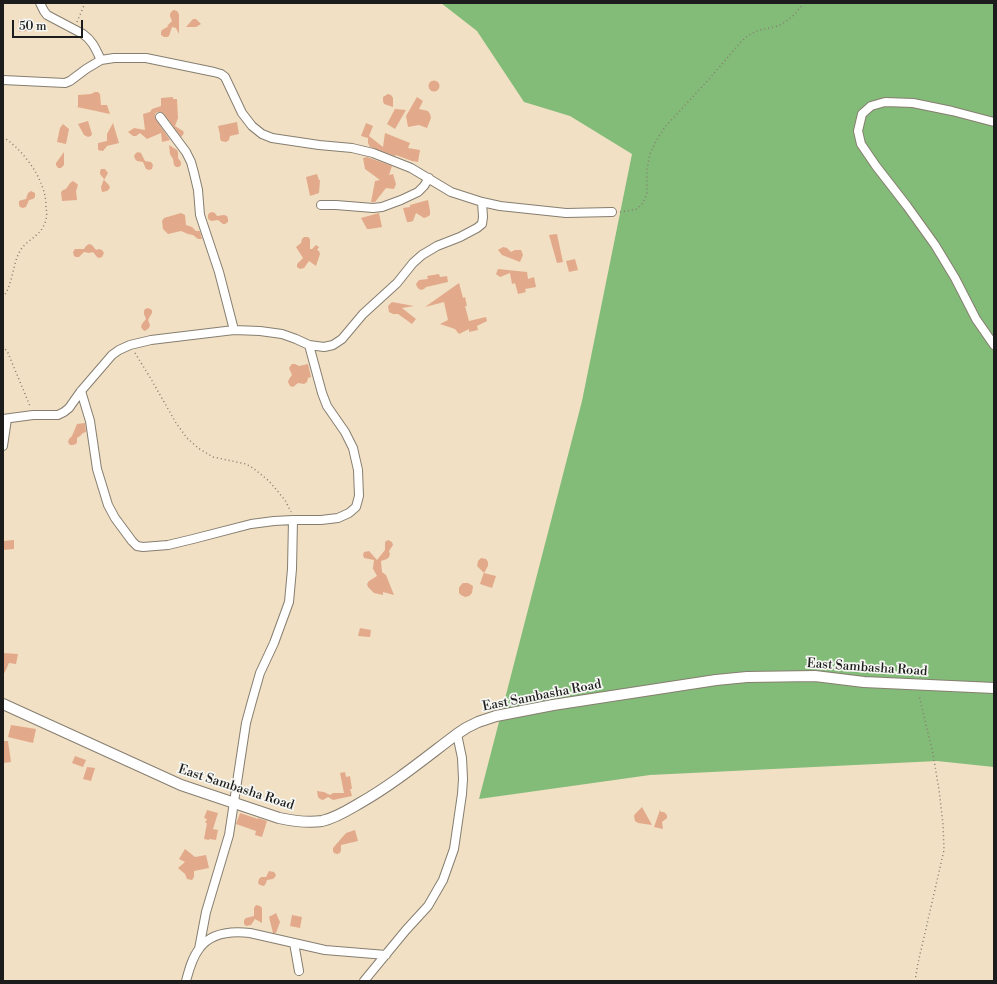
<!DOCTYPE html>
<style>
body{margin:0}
#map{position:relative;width:997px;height:984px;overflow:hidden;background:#f1e0c4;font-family:"Libre Bodoni",serif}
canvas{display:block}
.frame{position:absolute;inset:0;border:4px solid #1c1c1c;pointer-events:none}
.scale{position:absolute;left:12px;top:20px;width:71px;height:18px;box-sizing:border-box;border:2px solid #1c1c1c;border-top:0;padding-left:5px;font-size:12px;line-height:14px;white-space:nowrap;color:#1c1c1c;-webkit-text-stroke:3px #f6f6f2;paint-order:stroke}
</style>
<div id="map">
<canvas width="997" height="984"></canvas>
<div class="frame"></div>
<div class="scale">50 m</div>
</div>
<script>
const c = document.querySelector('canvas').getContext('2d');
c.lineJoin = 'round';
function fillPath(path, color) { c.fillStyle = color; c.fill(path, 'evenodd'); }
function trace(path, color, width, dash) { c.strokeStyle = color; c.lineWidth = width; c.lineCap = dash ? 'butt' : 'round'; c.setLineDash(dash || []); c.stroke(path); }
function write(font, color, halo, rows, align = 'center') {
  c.font = font + ' "Libre Bodoni",serif'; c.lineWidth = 3.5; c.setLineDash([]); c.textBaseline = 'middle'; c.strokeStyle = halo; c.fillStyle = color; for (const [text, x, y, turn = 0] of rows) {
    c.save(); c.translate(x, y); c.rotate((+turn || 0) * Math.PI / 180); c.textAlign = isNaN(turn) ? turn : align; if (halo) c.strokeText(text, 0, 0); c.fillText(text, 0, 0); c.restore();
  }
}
fillPath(new Path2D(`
 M441,3H994V767L937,761L650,775L479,799L582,401L632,154L570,116L524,102L477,31Z`), '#83bc78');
fillPath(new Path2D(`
 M174,10L177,11L179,14V34L176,28L172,27L169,36L167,37H164L161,35V32L162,30L169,26H167L172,21L170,16V14L172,11Z
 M25,19L27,31L19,32L18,20Z
 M193,19H196L201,24L196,27H186Z
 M428.5 86a5.5 5.5 0 1 1 11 0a5.5 5.5 0 1 1-11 0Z
 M95,92H98L100,94L101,105H107L110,114L77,107L78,106V95L91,94Z
 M388,94L391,95L393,98V107L384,104L383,101V97Z
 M173,97V99H177L178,118L175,126L183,131L184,133L182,136L181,137L164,114L160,112H157L155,114V118L170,140L162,142L161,133L147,139L140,133L136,136H133L128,132L134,128L145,130L143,114L150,112L152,109L161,106V98Z
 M417,97L423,101L419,109L428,111L430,114L431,118L427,128L419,125L408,127L406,116Z
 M395,109L406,110L395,129L387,124Z
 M88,121L92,134L91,136L88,137L84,135L78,124Z
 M237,122L239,134L230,136L229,140L226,142L221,141L220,138V135L218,126Z
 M113,123L119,143L107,146L103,151L98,150V143L107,141V134Z
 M366,123L373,126L369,136L383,147L385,133L410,143L408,148L420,150L418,162L412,161L396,155L395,156L370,147L368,143V137V138L361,136Z
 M63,124L69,129L66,144L57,142L60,128Z
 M169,145L177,150L178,152V158L181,162V165L179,167H176L174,165L173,159L170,154Z
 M64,152V165L61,168H58L56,165V163Z
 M138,152L141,153L145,161L151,162L153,165L152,169L149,170L146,169L143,162L137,161L135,159L134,156L136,153Z
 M367,157L392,166L389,175L393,174L396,184L394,189L386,188L375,202H371L375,181L380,180L365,169L363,158Z
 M101,169H105L108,173L104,180L109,185L110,188L107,191L102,192L101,187L104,179L100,174V172Z
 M317,174L319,180H320L319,193L310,196L306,177Z
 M73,181L76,183L78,185L76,191L77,200L62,201L61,192L63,190L66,189L70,183Z
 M31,191L35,193V197L33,199L29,200L26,207L23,208L20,207L19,205V201L22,200L26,199L28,193Z
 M428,200L430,211V215L427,217L424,218L416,213L413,221L410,222H407L403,208L410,207V205Z
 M212,212L215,213L217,216L224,215L227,216L228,219V222L225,224H223L218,220L212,221L209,220L208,218V215L209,213Z
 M181,213L185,215L186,225L192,227L196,231H200L202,239H198L193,235L188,234L181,231L168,234L163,229L162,221L164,218Z
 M379,213L382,227L370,229H367L361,218Z
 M557,234L563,262L557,263L549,235Z
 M304,237H308L310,239V249H312L316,245L319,247L317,250L319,251L320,254L316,266L309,261L304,268L300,269L297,267V264L303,258L296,247L301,243L302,239Z
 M89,244L92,245L96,250L99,249L102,250L104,253L102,257L99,258L97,257L93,252L89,253L84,252L79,257H76L74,256L73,252L75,249H84L86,246Z
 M503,247L507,248L511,252L515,250H521L523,255L520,262L502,255L498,250Z
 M575,259L578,270L569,272L566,261Z
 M498,269L527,272L528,279L534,277L536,287L525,289L526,292L518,294L515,283L512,284L510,273L500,277L496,274Z
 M439,274L440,277L447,276L448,282L426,287L424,289L421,290L419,289L417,287L416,284L419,280L428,279L427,276Z
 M459,283L463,298L465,297L467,306H465L469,321L486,317L487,321L477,326L478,330L469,332V329L459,334L455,329L440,324L448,320L444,302L425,307Z
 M392,302L414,306L402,308L416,319L412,324L398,314H393L389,312L388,306Z
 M148,308L152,310V313L148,320L150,325L149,328L145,331L143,330L141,327L142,324L146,319L144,314V311L145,309Z
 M292,364H295L299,366L308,364L311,377L308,378L307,382L304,384L298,383L293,387L290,386L288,382L289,379L292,375L289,368Z
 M85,423L86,432L83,433L80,436L77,438V442L76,444L73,445H70L68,442L69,439L72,436L77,424Z
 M14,540V549L3,550V541Z
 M388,540L392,542L393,545L389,551L390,554L389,557L387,559L381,561L382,572L386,575L394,595L383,592V595L374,593L368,587L367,584L369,581L377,576L372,567L373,568L374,560L364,558L363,555L364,552L369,551L377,560L385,550V542Z
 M481,558L486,559L488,562V566L484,573L496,576L492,588L480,584L484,572V573L477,566L478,561Z
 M463,583H468L473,586L472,593L469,596L465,597L461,595L459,593V588L460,586Z
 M360,628L371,630L370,637L358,636Z
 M3,653L18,654L16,664L9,663L3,676Z
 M11,725L36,729L33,743L8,737Z
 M3,741H8L11,762L3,763Z
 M75,756L86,760L83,767L72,763Z
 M87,767L95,768L91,781L83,779Z
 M345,772L346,777L350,776L352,789H350L352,796L333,800L328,797L323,800L320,799L318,797L317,791L324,792L330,795L333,793H344L340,773Z
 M642,807L652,825L638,823L635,821L634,816L635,814Z
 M207,810L218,813L213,829L218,830L216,840L209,839V840L204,839L207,823H205L207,819L204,818Z
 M660,810L661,812H664L667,815V818L662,822L663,829L654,827Z
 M240,813L258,819V818L267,821L262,837L255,835L256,831L236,824Z
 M355,830L358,841L341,845V850L340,853L337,854L334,853L333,851V848L346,833Z
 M185,849L195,857L206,855L209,868L194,871V877L192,880L187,879L185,874L178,868L185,862L179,859Z
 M269,871L274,872L276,875L275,877L273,879L267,880L266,883L264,886L260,885L258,883L259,879L261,877H266Z
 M256,905L260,906L262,908V923L255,919L251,925L246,926L244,924V920L246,918L254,916V908Z
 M276,913L280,922L276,933H273L269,917Z
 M292,915L302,917L300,928L290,926Z`), '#e3a98b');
const minor = new Path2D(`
 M40,3L44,11L47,15L83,34C93,41 96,50 101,60
 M3,80L65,83L70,81L86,69L101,60L114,58H146L214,72L221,74L225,77L242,113L252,126L262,134L272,138L319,145L352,148L373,153L411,168L451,192L482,202L500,206L566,213L612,212
 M160,117L186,152L191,162L194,173L198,190L200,215L219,272L234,330
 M994,122L952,111L913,103L885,102L871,106L862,114L858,131L861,144L876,166L907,206L935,245L955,278L976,319L994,345
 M321,205H336L373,208L382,207L401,200L418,192L424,186L429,178
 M81,391L90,421L97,469L108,505L115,518L132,541L137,546L143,547L168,545L193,539L251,524L274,521L293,520H321L338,518L349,513L356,507L359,496L358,470L353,448L345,432L327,406L322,393L309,345
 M3,419L33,415H58L64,412L69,408L81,391L112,355L119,350L130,345L151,340L234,330L260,331L282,334L296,339L309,345L324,347L333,345L342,339L363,314L397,283L413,263L422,255L437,246L460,237L477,228L482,224L483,217L482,202
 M3,446L7,419
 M294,943L299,971
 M199,949L206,912L229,835L246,723L252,701L260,673L274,643L289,602L292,569L293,520
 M186,981C189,970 192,958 199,949C210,933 232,931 250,933L325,950L386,955
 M364,981L406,930L428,906L443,880L454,849L462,794L463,779L462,758L457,734`);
const tertiary = new Path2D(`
 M3,704L181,785L279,818C293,821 308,823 322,821C336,818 348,810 360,803C395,783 425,758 457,734L466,728L478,722L496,716L553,705L716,680L747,677L815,676L864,682L994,688`);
trace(minor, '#867e70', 10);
trace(tertiary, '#867e70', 12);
trace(new Path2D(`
 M77,22L85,3
 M3,137C19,147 36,168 42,186C45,193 46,200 46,207C47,213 47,220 44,225C39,237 26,240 20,251C12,265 13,285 3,297
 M620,212L627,211L637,209L643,203L647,193V169L650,154L656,141L665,127L710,78L740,43L746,37L756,31L778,26L785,22L794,15L804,3
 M3,346L8,353L30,406
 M135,353L151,379L176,423L187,438L198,448L213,457L246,464L253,468L269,481L285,500L291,512
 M915,981L918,963L931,907L944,850L943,824L939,790L933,754L919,695`), '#867e70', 1.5, [1, 3]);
trace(minor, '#fff', 8);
trace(tertiary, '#fff', 10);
write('13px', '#1c1c1c', '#f6f6f2', [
 ["East Sambasha Road",867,668,4],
 ["East Sambasha Road",542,696,-11],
 ["East Sambasha Road",236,788,18]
]);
</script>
